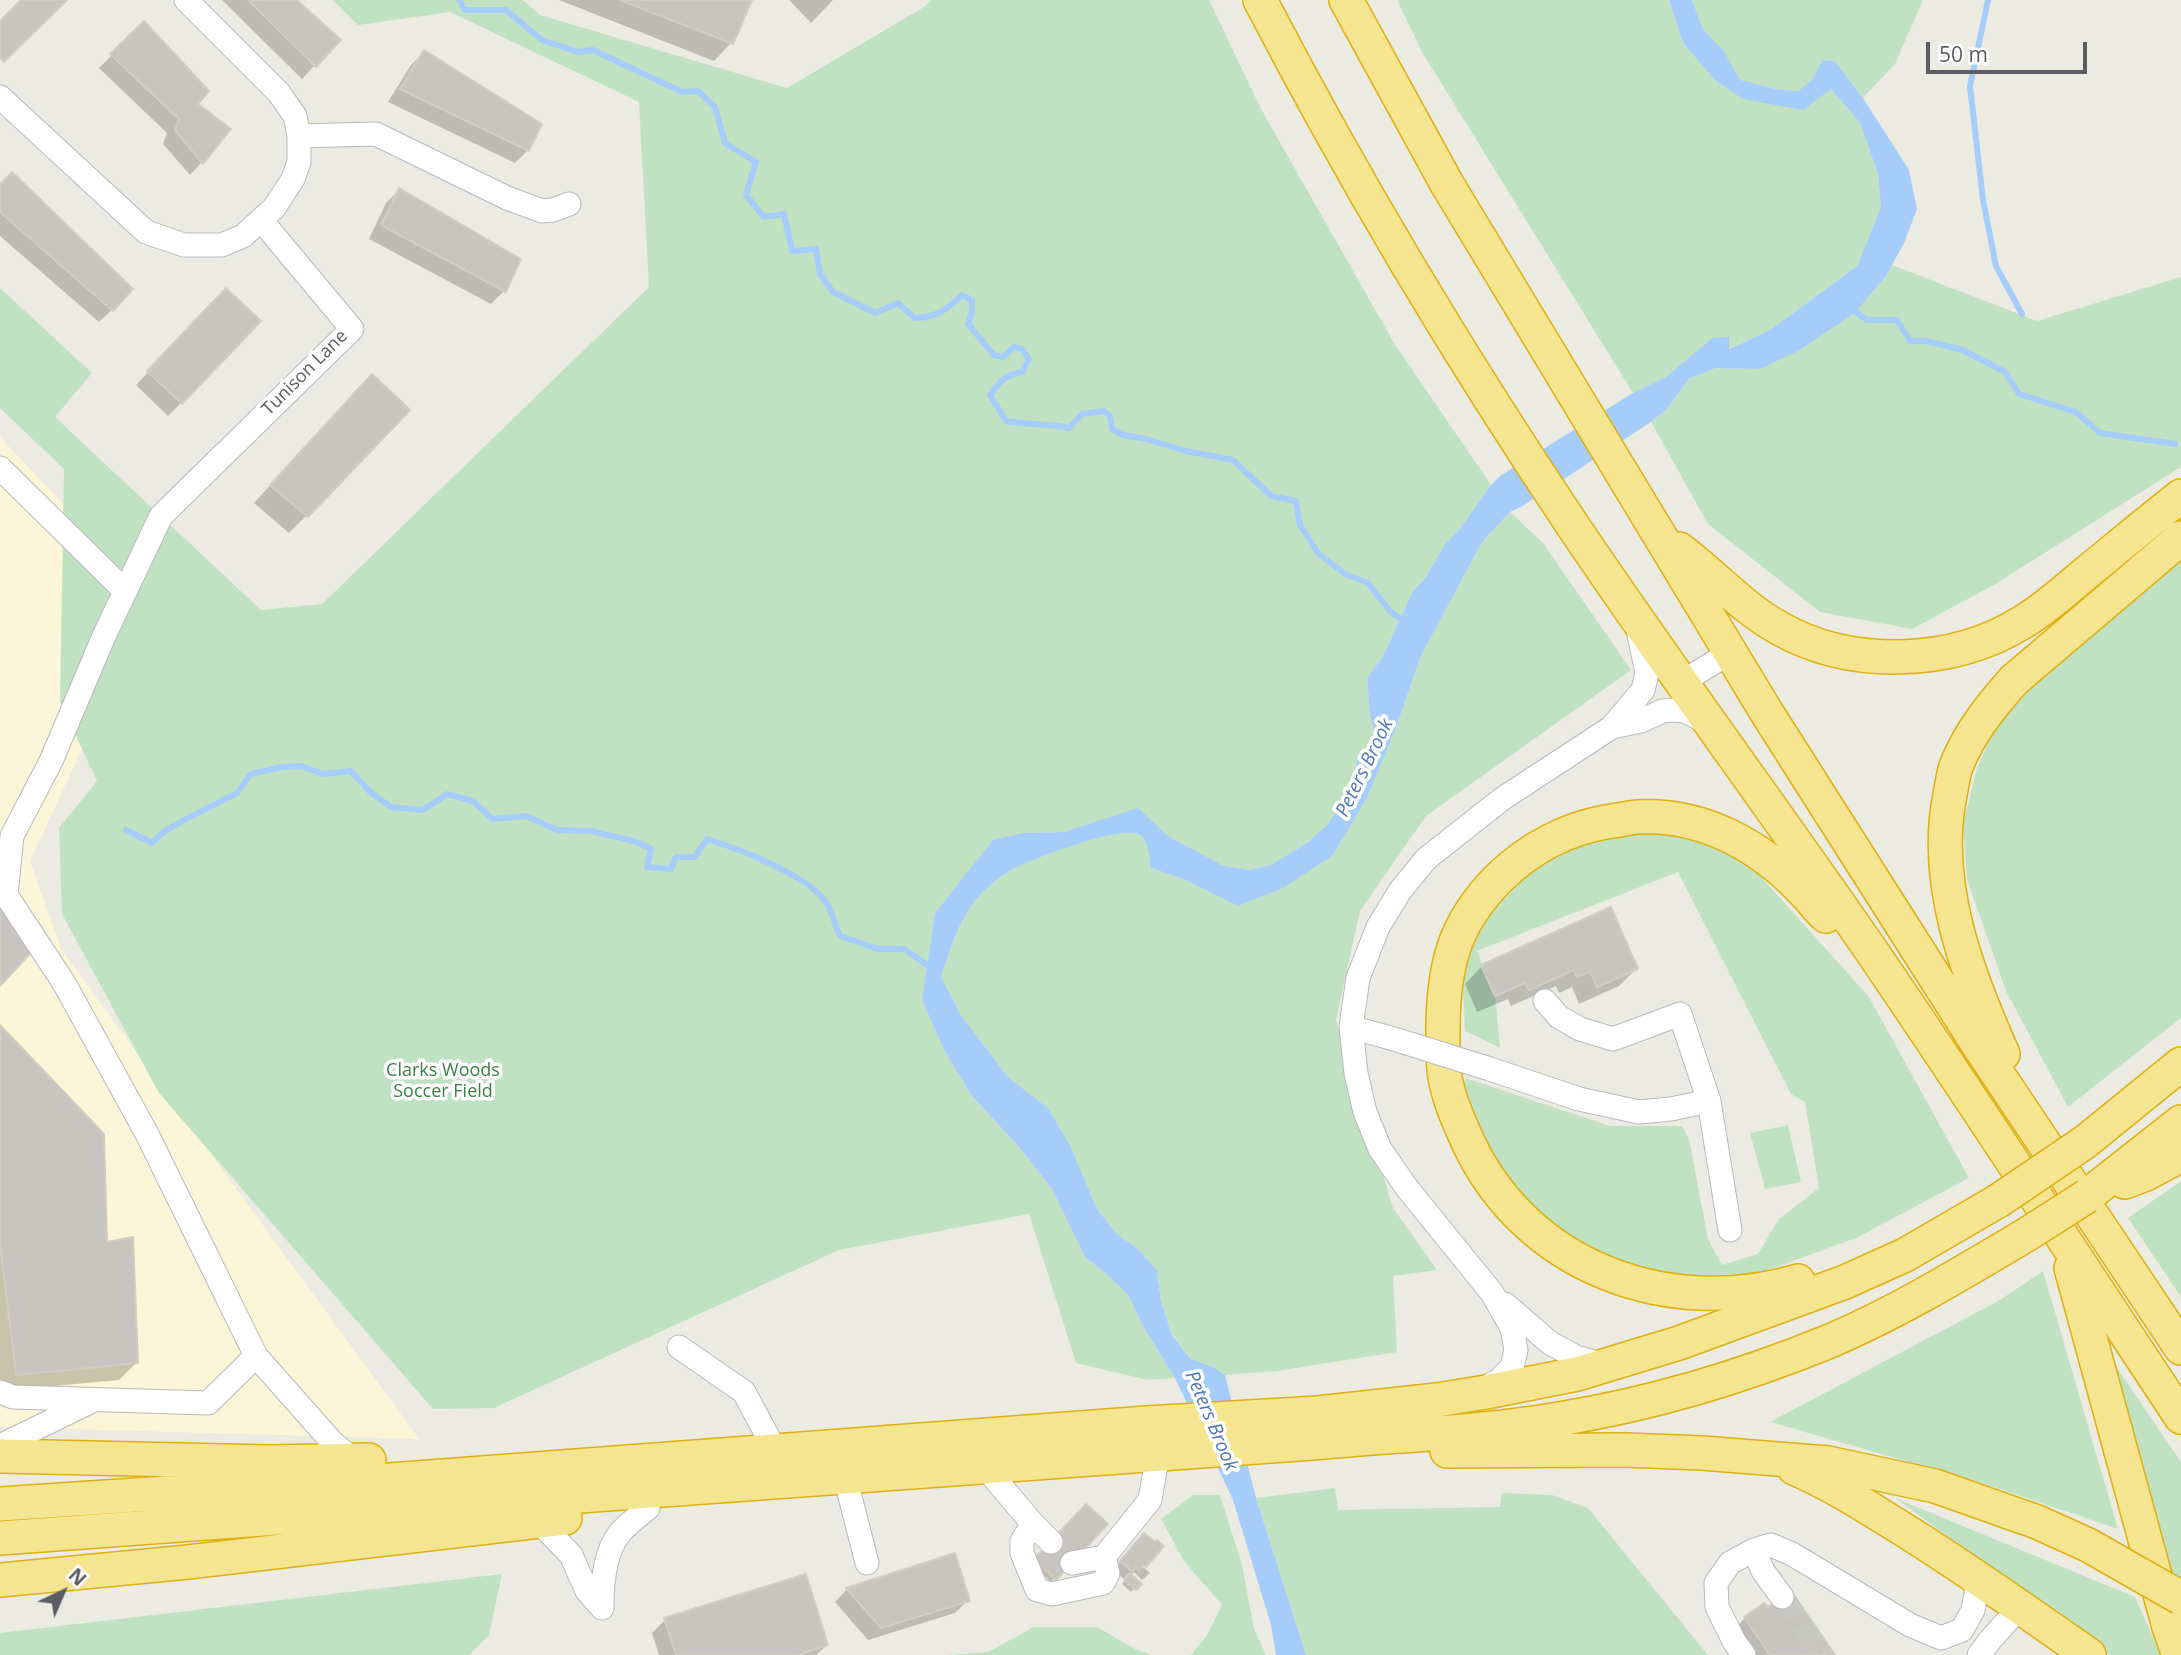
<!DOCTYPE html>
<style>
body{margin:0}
#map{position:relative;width:2181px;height:1655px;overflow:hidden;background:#ecebe2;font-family:"Open Sans",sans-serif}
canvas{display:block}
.north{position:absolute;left:28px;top:1557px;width:70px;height:70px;-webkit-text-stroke:5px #fff;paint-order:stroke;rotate:44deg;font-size:19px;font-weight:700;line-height:28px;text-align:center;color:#5b5d62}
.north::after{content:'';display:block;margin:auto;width:24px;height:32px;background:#5b5d62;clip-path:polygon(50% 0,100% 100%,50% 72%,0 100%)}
.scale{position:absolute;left:1926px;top:42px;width:161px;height:32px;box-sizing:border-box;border:4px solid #5b5d62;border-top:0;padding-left:9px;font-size:21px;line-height:24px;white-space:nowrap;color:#5b5d62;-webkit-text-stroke:5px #fff;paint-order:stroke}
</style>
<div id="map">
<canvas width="2181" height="1655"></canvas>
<div class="north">N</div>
<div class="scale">50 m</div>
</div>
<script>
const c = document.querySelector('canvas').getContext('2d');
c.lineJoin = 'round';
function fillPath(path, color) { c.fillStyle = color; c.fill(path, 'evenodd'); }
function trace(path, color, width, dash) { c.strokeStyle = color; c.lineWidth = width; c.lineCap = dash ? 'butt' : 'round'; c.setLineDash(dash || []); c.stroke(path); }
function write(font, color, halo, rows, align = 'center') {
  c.font = font + ' "Open Sans",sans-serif'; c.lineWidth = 7; c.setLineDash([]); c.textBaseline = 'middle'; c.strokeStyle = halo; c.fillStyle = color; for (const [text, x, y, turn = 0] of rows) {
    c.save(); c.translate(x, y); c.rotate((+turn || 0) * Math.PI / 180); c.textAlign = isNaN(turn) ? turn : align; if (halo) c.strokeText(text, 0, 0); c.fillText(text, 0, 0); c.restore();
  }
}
fillPath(new Path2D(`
 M0,437L152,598L30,861L61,949L419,1439L0,1427Z`), '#fbf6d8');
fillPath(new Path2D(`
 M333,0H523L540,15L787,88L924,7L931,0H1209L1260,107L1394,343L1491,485L1458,531L1445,544L1426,577L1413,591L1382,658L1367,678L1370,716L1377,742L1360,770L1357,758L1346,806L1341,805L1328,824L1307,843L1271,865L1249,870L1222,865L1168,836L1138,809L1064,832L1024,833L950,895L935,913L922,1000L943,1048L971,1095L1019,1147L1052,1189L1085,1257L1105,1273L1128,1295L1144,1328L1175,1378L1148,1380L1076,1363L1029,1214L839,1250L494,1408L433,1409L159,1093L62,914L59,828L97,781L60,702L64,469L0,408V288L92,373L55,417L261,610L322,604L649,287L639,102L450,12L358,25Z
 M1397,0H1669L1683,44L1743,99L1830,88L1860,123L1878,174L1881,207L1857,266L1770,330L1728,349L1712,338L1666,377L1633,393L1422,52Z
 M1692,0H1923L1895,64L1863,98L1835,61L1822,60L1812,80L1798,91L1776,89L1739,80L1723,51L1703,29Z
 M1892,265L2037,321L2181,277V467L1992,586L1912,629L1820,612L1708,524L1651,422L1667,409L1689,379L1716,368L1760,369L1855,313L1886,276Z
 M1510,512L1543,543L1631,670L1426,816L1360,911L1336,1020L1393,1208L1437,1270L1393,1276L1397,1352L1277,1371L1225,1375L1213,1367L1191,1359L1172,1334L1161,1301L1157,1270L1137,1248L1116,1233L1097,1209L1070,1145L1048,1108L1008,1077L961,1015L941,977C951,949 959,918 980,895C987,888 997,879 1005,874C1023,861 1119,826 1138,834C1149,839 1149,857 1151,868L1183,879L1238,906L1333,855L1367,798L1395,731L1420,658L1482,542Z
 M2181,554V1018L2068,1107L2006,991L1967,879L1963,825L1977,768L2006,702Z
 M1671,832L1734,852L1754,869L1869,997L1969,1178L1856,1238L1757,1274L1688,1279L1600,1258L1512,1192L1464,1103L1465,1078L1610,1126H1682L1689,1139L1708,1239L1722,1265L1758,1254L1779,1219L1819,1188L1805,1102L1791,1094L1678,872L1477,951L1495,996L1500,1048L1465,1031L1462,960L1471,934L1533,869L1595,837Z
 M1788,1125L1801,1182L1765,1189L1750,1133Z
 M2181,1181V1297L2128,1218Z
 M2043,1271L2118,1529L1979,1482L1770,1422L2000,1300Z
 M2113,1365H2115L2181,1462V1584L2167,1574Z
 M1335,1488L1338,1510L1500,1507L1502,1493L1552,1495L1588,1508L1708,1655H1306L1256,1498Z
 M1193,1495H1220L1242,1565L1254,1629L1266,1655H1191L1207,1635L1222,1605L1184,1561L1161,1519Z
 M1895,1498L2135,1597L2161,1655H2110Z
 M502,1574L489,1635L469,1655H0V1633Z
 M1034,1627H1097L1135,1649L1152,1655H947L988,1652Z`), '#c0e2c3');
fillPath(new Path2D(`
 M1669,0H1692L1703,29L1723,50L1740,80L1776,89L1798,91L1812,80L1822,60L1835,61L1863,98L1909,170L1917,209L1904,243L1886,276L1855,313L1798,351L1760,369L1716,368L1689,379L1667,409L1651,422L1521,507L1510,512L1482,542L1420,658L1395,731L1367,798L1333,855L1283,888L1238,906L1183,879L1151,868C1149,857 1149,839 1138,834C1119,826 1024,861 1005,874C997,879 987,888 980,895C959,918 951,948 941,977L961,1015L1008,1077L1048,1108L1070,1145L1097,1209L1116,1233L1137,1248L1157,1270L1161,1301L1172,1335L1191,1359L1213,1367L1225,1375L1256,1498L1306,1655H1276L1271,1625L1233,1500L1175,1378L1144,1328L1128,1295L1105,1273L1085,1257L1052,1189L1019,1147L971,1095L943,1048L922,1000L935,913L993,840L1024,833L1064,832L1138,808L1168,836L1222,865L1249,870L1271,865L1307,843L1328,824L1341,804L1346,806L1358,755L1360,769L1377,742L1370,716L1367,678L1382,658L1413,591L1426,577L1445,544L1458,531L1491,485L1500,476L1633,393L1666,377L1712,338L1729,337V349L1770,330L1857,266L1881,207L1878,174L1860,123L1831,89L1803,110L1743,99L1715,80L1683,43Z`), '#a6cdf9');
fillPath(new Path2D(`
 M222,0H295L338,40L302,79Z
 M559,0H750L731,43L714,61Z
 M789,0H833L811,23Z
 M144,24L195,105L202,162L190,175L163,144L167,133L99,68Z
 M424,52L528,150L515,163L388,102L411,65Z
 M0,186L112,310L99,322L0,236Z
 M399,190L504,291L491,304L369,239L386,203Z
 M213,303L181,403L168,416L136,385Z
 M354,393L306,516L289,533L254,503Z
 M1482,966L1636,969L1619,986L1579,1004L1572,987L1559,993L1556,986L1511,1006L1508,999L1477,1012L1465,984Z
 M0,1027L105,1244L136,1363L119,1380L0,1391Z
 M1106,1524L1051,1582L1032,1564Z
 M1136,1543L1161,1546L1143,1567L1150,1573L1142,1580L1134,1572L1130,1576L1139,1584L1131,1592L1122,1584L1125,1580L1113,1570Z
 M847,1589L968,1600L955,1613L868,1640L835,1602Z
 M1764,1605L1833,1655H1740L1727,1636L1745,1618Z
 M665,1620L827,1645L816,1655H659L652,1633Z`), '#0003');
trace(new Path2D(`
 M459,0L465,10H506L542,40L578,52L593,50L682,92L698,91L715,107L725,143L756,162L746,195L764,217L784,214L792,251L816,249L820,274L833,292L875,313L898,303L915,318C938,317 946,310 962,295L972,300V312L968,324L994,355L1003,357L1014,347L1022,349L1029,359L1022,372C1005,375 1000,381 990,395L1006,421C1028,425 1048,423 1069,428L1082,414L1104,411L1110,416L1112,429L1123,435L1146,439L1186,451L1233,460L1271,496L1296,501L1300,525L1318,553L1345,574L1368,583L1390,611L1406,623
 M1988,0L1970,86L1983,200L1996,266L2022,314
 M1849,307L1867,320H1897L1910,341H1926L1963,350L2005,372L2019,394L2076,412L2100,433L2175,444
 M126,830L152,843L165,831L186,819L237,793L251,774L282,767L300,766L324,774L351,771L370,792L391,807L423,810L447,794L473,801L492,819L526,816L557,830L591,831L637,842L651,849L647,867L671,869L676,857H695L707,839C739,849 805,874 825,901C832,910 835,925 840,936L878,949H904L933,969`), '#a6cdf9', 6);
const building = new Path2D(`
 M21,0H67L4,62L0,58V21Z
 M248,0H297L341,40L316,67Z
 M620,0H752L733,44Z
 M144,21L209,91L198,104L231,129L203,164L175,130L179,119L110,54Z
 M424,50L542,124L529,151L400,89Z
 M12,172L133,289L113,311L0,212V185Z
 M399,188L521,259L506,292L381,225Z
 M226,288L261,321L182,404L147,371Z
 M372,374L410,410L308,517L270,485Z
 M1611,907L1638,969L1597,987L1590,971L1577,977L1574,970L1529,990L1525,983L1495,996L1481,965Z
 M0,908L38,945L0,986Z
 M0,1025L104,1134L107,1242L133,1237L138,1363L16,1375L0,1246Z
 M1086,1504L1108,1524L1056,1580L1034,1559Z
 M1144,1533L1155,1542L1157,1540L1164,1546L1146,1567L1144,1565L1139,1570L1136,1567L1132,1571L1120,1561Z
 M955,1553L970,1601L881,1628L846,1588Z
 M1130,1573L1142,1584L1136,1590L1124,1579Z
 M806,1574L828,1645L797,1655H676L664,1618Z
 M1791,1591L1835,1655H1770L1744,1617L1764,1603L1768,1607Z`);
fillPath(building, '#c8c5c0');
trace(building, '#d0cdc1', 2);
trace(new Path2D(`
 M1782,1597L1822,1655`), '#c8c8c2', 23, [23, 11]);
const minor = new Path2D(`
 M0,97L146,232L184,245H222L243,236L274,208L293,179L299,162V136L295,116L279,93L186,0
 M299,136L376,134L507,198L542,211L553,210L569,204
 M0,468L125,591
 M1682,682L1731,652
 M1612,727L1641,721L1662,711L1674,710L1685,711L1708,723
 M0,889L6,895L64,983L147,1134L256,1356L208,1403L13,1397L0,1392
 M6,895L12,836L51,761L104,636L161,516L352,329L261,220
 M1545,1001L1559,1017L1580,1029L1613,1039L1680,1014L1709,1101
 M1351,1027L1394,1039
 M1490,1069L1579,1099L1639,1112L1671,1109L1709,1101L1730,1230
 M1505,1304L1550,1343L1576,1357L1605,1365
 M679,1347L744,1392L775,1450
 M256,1356L333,1443L355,1461
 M1485,1388L1499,1380L1512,1367L1516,1350L1512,1328L1492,1293L1407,1188L1380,1149L1365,1112L1356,1073L1351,1027L1358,978L1378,927L1400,891L1426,859L1502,799L1612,727L1643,690L1647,673L1638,630
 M0,1446L94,1400
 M984,1466L1033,1524L1051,1542
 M845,1477L867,1563
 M539,1522L571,1555L587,1591L602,1608
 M1033,1524L1022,1541V1553L1037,1590L1052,1594L1103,1583L1108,1573L1104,1557
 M1754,1550L1763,1571L1782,1597
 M1072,1563L1104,1557L1150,1500L1158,1453
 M602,1608C602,1585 604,1553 619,1534C627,1524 639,1516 648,1508
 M1744,1655L1735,1643L1717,1607L1716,1583L1730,1563L1754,1550L1771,1545L1792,1554L1910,1625L1941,1638L1962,1630L1973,1610L1979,1577
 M1979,1655L1991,1639L2020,1607`);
const highway = new Path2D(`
 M1260,0C1354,181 1459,356 1573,526C1668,667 1769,803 1866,943C1973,1099 2076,1259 2181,1417
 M1346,0L1447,184L1767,713L1975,1040L2181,1348
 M1679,549C1713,574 1741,607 1779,628C1851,669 1952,666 2023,622C2046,608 2066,590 2086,573C2118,547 2149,521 2181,496
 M2003,1054C1968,976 1932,883 1950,795C1952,785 1953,773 1957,764C1970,732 1991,706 2014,680L2181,538
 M2085,1142L2181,1064
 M2125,1182L2146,1174L2181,1155
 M2087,1196L2181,1122
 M2071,1268L2169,1627L2179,1655
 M1798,1281C1668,1319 1527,1268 1468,1142C1459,1122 1449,1100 1445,1077C1442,1060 1443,1043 1443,1025C1444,962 1455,922 1500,877C1529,849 1566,829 1606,822C1616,821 1627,818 1637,817C1703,813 1761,846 1805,893C1812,900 1818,909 1826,916
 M1447,1451L1624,1450L1702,1453L1828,1463L1935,1486L2037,1522
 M0,1456L270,1462L369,1460
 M1794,1468C1829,1483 1861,1503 1893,1523C1960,1564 2024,1610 2089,1655
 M0,1504L211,1490L350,1483L1147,1423L1318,1413L1437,1400L1486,1392L1577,1374L1679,1343L1845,1282L1905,1255L1998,1201
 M0,1538L1326,1442C1404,1435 1483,1432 1559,1419C1652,1404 1742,1377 1830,1341C1898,1312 1962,1273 2026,1235
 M0,1580L188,1562L565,1518`);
trace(minor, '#b8b9be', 25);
trace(highway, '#deb010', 36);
trace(minor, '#fff', 23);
trace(highway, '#f5e490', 33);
const minorBridge = new Path2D(`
 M1394,1039L1490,1069`);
const highwayBridge = new Path2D(`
 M1998,1201L2085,1142
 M2026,1235L2087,1196
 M2037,1522L2088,1545L2181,1598`);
trace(minorBridge, '#b8b9be', 25, []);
trace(highwayBridge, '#deb010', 36, []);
trace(minorBridge, '#fff', 23);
trace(highwayBridge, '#f5e490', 33);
write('18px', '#5b5d62', '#fff', [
 ["Tunison Lane",305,373,-45]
]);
write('18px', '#3a8144', '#fff', [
 ["Clarks Woods",443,1071],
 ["Soccer Field",443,1092]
]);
write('italic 19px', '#4b77ba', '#fff', [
 ["Peters Brook",1365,768,-64],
 ["Peters Brook",1211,1421,67]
]);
</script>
